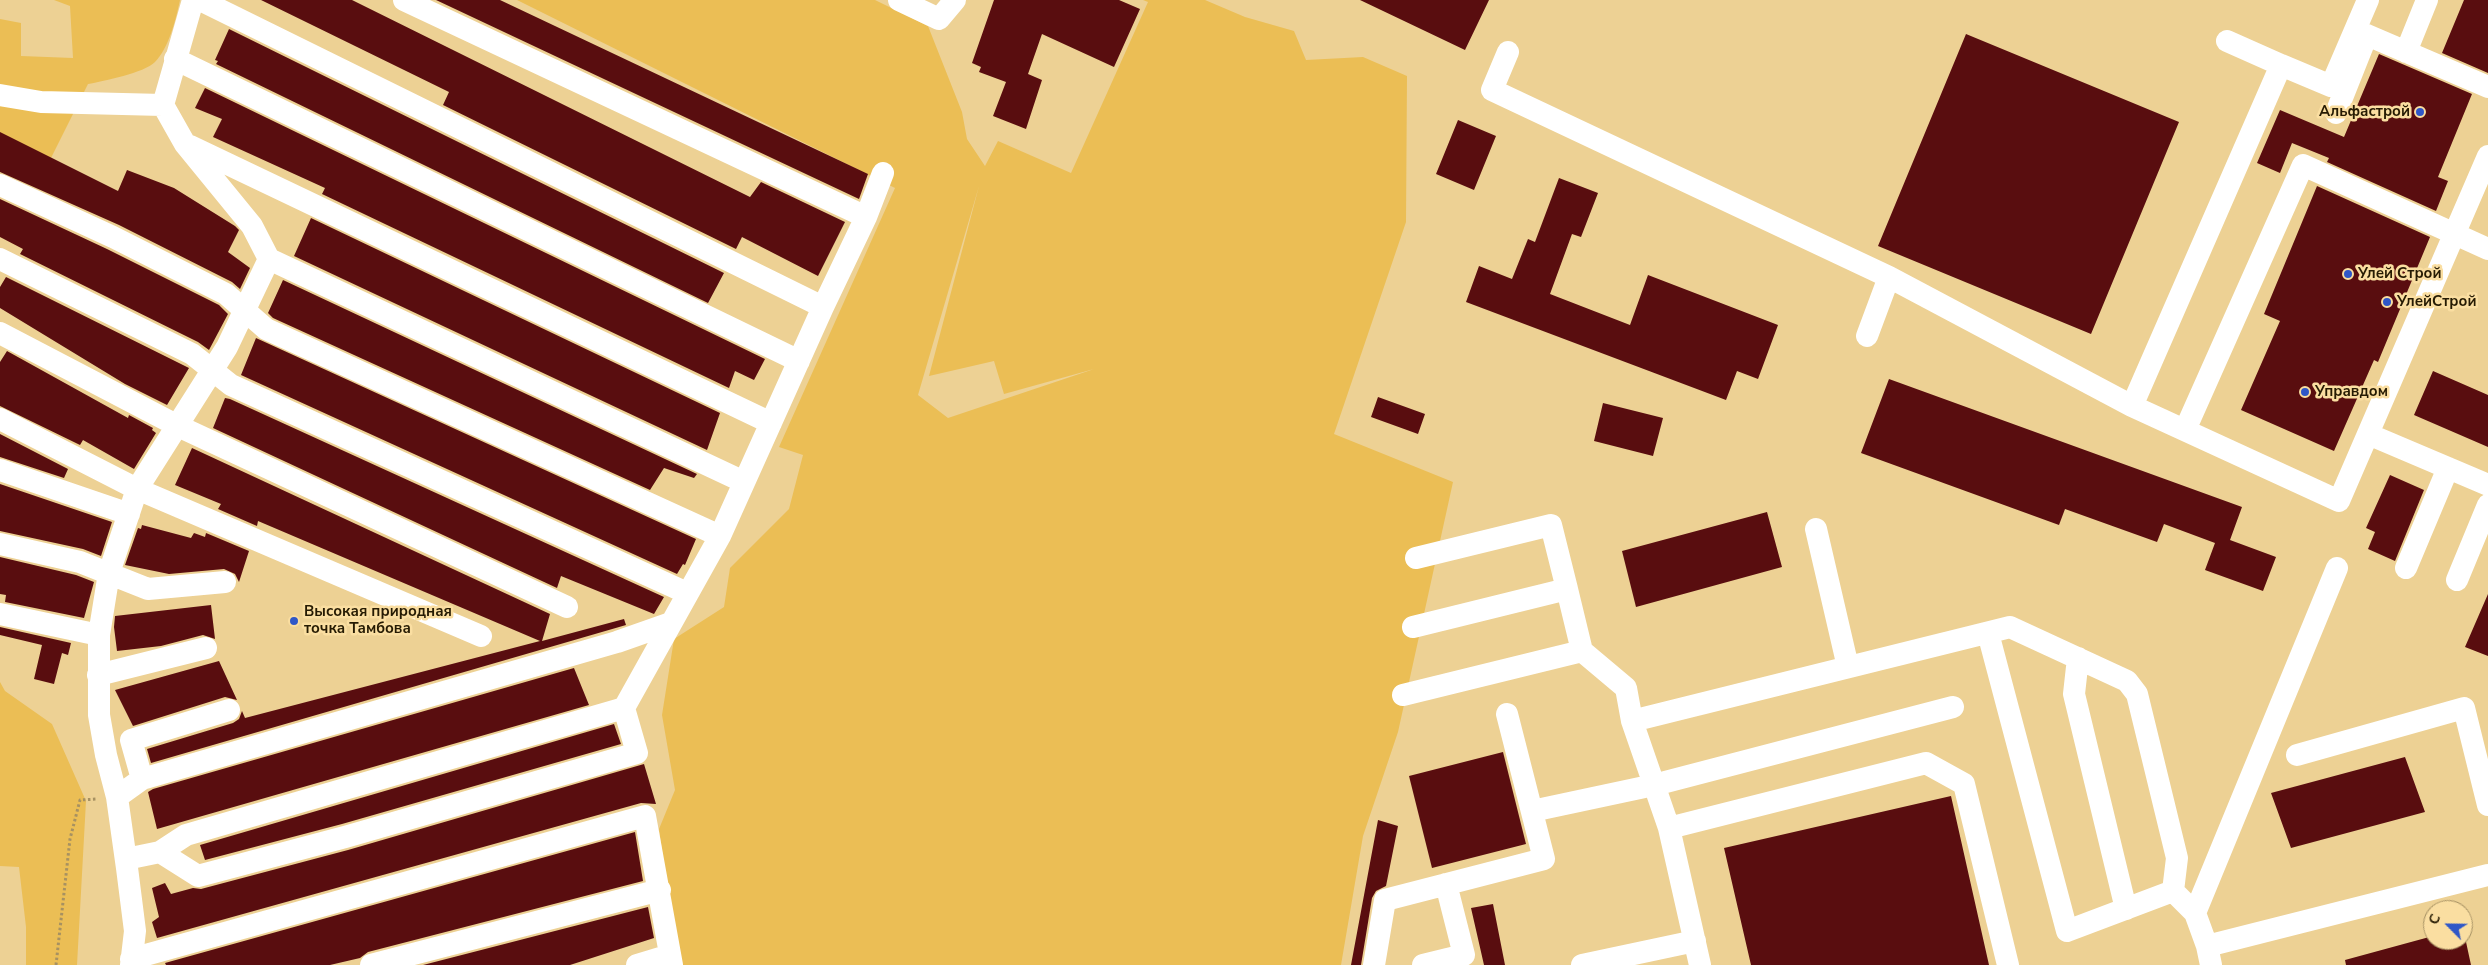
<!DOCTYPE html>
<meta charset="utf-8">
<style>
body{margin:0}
#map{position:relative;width:2488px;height:965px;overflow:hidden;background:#edd194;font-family:"Nunito Sans",sans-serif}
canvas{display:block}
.north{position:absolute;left:2423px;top:900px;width:50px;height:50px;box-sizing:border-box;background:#fadea1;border:1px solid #a59062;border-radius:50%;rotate:293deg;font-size:14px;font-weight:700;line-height:20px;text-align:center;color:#261b03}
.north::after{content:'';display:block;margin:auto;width:18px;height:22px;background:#2f57c7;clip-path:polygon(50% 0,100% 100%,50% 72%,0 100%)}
</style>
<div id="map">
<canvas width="2488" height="965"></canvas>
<div class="north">С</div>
</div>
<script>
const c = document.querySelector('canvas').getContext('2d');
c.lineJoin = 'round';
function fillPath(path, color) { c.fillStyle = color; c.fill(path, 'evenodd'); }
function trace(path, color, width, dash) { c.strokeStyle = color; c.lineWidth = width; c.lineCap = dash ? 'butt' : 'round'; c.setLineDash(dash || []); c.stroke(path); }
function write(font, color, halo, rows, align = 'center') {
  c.font = font + ' "Nunito Sans",sans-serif'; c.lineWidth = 5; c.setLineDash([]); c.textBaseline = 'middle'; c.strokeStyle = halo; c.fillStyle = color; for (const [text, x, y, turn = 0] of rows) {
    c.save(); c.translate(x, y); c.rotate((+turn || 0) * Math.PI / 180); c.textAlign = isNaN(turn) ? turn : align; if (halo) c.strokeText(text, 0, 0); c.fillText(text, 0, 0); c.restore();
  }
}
fillPath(new Path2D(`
 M54,0H180C176,19 169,48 155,62C144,73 104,81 88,84L51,158L0,136V19L21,23V56L73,58L70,6Z
 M517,0H875L928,26L962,112L967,139L985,166L998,141L1071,173L1148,2L1143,0H1205L1245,17L1294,31L1306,60L1363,57L1407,76L1406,222L1334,434L1453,482L1398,732L1363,836L1341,965H678L659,829L675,790L662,715L674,639L724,607L730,568L789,509L803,455L779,447L895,188ZM979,186L929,376L994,361L1004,394L1094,369L948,418L918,395Z
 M0,682L5,691L52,724L86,801L77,965H26V927L19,867L0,866Z`), '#ebbe55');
fillPath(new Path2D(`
 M261,0H352L750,197L761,182L845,222L818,276L742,237L736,249L443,105L449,92Z
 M436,0H500L868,174L859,199Z
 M994,0H1119L1140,9L1114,67L1042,34L1028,74L1042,80L1026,129L993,116L1006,82L979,72L981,67L972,63Z
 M1360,0H1489L1465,50Z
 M2464,0H2488V73L2442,53Z
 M229,29L724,273L708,303L216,64L218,61L215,60Z
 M1966,34L2179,122L2091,334L1878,246Z
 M2379,54L2472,94L2438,177L2448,181L2436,211L2327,162L2329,158L2292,143L2280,173L2257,163L2280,110L2344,137Z
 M205,88L765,359L754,380L735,371L729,388L322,194L325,188L213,137L222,119L195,108Z
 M1458,120L1496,136L1474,190L1436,174Z
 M0,132L118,191L127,170L174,188L235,226L239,230L228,252L250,268L240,289L232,282L119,225L0,172Z
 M1559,178L1598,193L1581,237L1572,234L1550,294L1630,325L1648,275L1778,325L1758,379L1737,371L1726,400L1466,302L1479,266L1512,279L1528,239L1535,242Z
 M2317,186L2430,237L2378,362L2374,360L2334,451L2241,410L2280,321L2264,314Z
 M0,199L107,249L219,305L228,314L209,350L198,342L20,254L23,249L0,237Z
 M311,218L720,413L707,450L294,256Z
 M6,277L189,368L167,405L125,384L0,308V287Z
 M283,280L697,474L694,478L664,468L650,490L273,318L268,313Z
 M256,338L696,539L685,565L683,564L677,574L241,375Z
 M7,351L128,418L129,415L153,428L152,430L156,433L134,469L83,440L80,445L0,406V362Z
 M2433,371L2488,395V447L2414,415Z
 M1889,379L2242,507L2230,540L2276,557L2263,591L2205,570L2215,543L2164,524L2157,542L2065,509L2059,525L1861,453Z
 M1378,397L1425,414L1418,434L1371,417Z
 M225,398L230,399L664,597L654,614L561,576L557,588L213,428Z
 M1603,403L1663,418L1653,456L1594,441Z
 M0,434L68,469L64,478L0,457Z
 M192,448L550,614L542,641L624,619L626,625L151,763L147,749L233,723L239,719L242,711L245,718L540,641L258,521L257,526L218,509L221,504L175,485Z
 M2390,475L2424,490L2395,561L2368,549L2375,532L2366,528Z
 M0,484L112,522L101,556L83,549L0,531Z
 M1767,512L1782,567L1636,607L1622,551Z
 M142,525L191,538L194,533L205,537L206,533L249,551L239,582L235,574L224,569L169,574L125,565L138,528L141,529Z
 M0,557L76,575L94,582L84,618L5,602L6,595L0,594Z
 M2488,594V656L2465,647Z
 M211,605L215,639L203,635L161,646L117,651L114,627L115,616Z
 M0,627L71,643L68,655L62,653L54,684L34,679L42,645L0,635Z
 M219,661L237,700L225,697L133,726L115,690Z
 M574,668L589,705L157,829L148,792L153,789Z
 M614,724L621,744L342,824L205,860L200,845Z
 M1503,752L1526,844L1432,868L1409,776Z
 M2405,757L2425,812L2291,848L2271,793Z
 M644,764L656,804L641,803L157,938L152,922L159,917L152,888L165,883L171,894L193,888L201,889L348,850Z
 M1951,796L1989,965H1751L1724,848Z
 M1378,820L1398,826L1386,886L1376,891L1372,898L1361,965H1351Z
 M635,832L643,881L368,952L360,958L330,965H166L165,963Z
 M1493,904L1505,965H1484L1471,908Z
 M648,907L654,938L570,965H423Z
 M2463,928L2471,965H2346L2345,960L2433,936V940H2463Z`), '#590d0f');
trace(new Path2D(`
 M56,965L70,839L80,800L97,799`), '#a79161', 3, [2.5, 2.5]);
trace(new Path2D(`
 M200,0L823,307
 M404,0L866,217
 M899,0L939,19L955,0
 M2227,41L2281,65
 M1508,52L1492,90L1889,277
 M2406,52L2427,0
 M175,59L799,361
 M0,95L41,102L163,105
 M2336,113L2367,35L2488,87
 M190,146L771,423
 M0,185L113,237L226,294L266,329L720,536
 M0,259L192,354L231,385L687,593
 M269,259L744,482
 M0,333L178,426L567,607
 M1867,336L1889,277L2132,406L2339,501L2488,156
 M2132,406L2281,65L2331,86L2368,0
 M0,419L137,489L481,636
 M2185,430L2303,165L2488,249
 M2368,434L2488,485
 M0,470L129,514
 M1816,529L1848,667
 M0,544L80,562L148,589L225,582
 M1416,558L1551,525L1567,589
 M2406,568L2448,468
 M2457,580L2488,505
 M0,614L99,635
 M1413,627L1567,589L1582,651L1626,688L1632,721L1669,828L1700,965
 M1988,633L2067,931L2173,891
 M2078,658L2074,694L2126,909
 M98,675L206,648
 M1403,695L1582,651
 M1632,721L2010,627L2127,681L2137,694L2177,858L2173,891L2195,913L2207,946
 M2297,755L2464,708L2488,805
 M142,779L131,740L229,710
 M117,797L142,779L617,642L671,623
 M1532,811L1654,785L1953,707
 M1669,828L1926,763L1964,784L2008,965
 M160,852L198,876L345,837L637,753L624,708
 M126,859L160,852L186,835L624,708L720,536L823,307L866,217L883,173
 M2195,913L2337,568
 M131,959L645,816L672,965
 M131,965L135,931L127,868L117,797L106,755L99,715V635L109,573L137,489L227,347L269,259L252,226L185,144L163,105L193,0
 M371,965L660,890
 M637,965L670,955
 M1374,965L1385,900L1544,859L1507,714
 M1423,965L1464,955L1446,884
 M1582,965L1695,941
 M2211,965L2207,946L2488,875`), '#fff', 22);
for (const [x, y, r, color] of [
 [2420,112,5,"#2f57c7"],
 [2348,274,5,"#2f57c7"],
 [2387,302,5,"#2f57c7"],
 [2305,392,5,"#2f57c7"],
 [294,621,5,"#2f57c7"]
]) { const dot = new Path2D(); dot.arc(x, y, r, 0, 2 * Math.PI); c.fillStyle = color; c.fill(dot); trace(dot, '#fadea1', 2); }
write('bold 15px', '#261b03', '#fadea1', [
 ["Альфастрой",2410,112,"right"],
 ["Улей Строй",2358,274],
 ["УлейСтрой",2397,302],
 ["Управдом",2315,392],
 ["Высокая природная",304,612],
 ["точка Тамбова",304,629]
], 'left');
</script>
